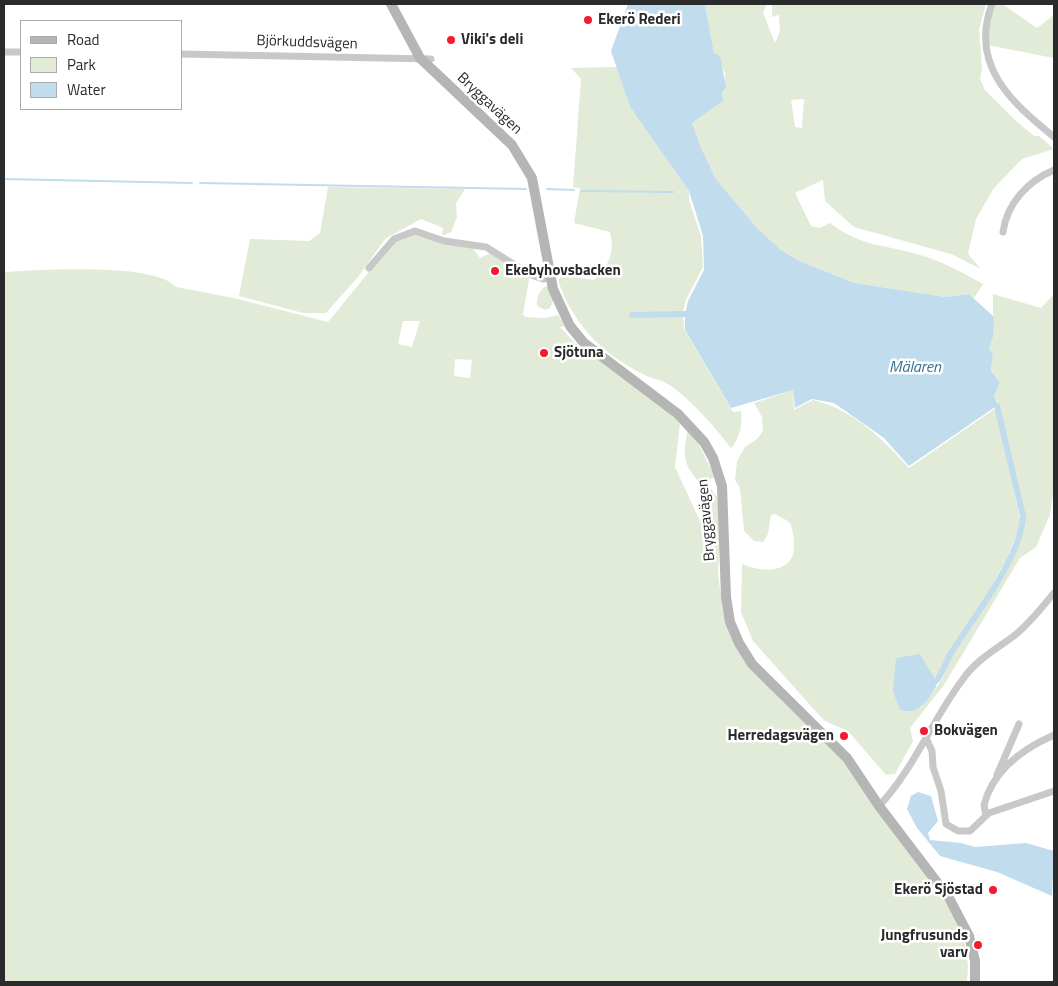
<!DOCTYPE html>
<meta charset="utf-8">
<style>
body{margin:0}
#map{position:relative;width:1058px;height:986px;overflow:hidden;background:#fff;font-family:"Titillium Web",sans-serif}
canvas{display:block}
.frame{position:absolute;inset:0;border:5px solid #2b2b2b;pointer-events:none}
.legend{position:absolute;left:20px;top:20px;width:162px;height:90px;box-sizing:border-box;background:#fff;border:1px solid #aaa;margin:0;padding:6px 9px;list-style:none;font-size:15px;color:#2b2b2b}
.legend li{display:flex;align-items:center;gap:10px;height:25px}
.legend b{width:25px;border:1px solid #aaa}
</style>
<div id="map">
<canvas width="1058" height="986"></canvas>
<div class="frame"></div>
<ul class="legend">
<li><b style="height:6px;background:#b5b5b5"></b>Road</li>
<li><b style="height:14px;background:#e2ebd7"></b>Park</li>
<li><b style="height:14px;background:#c0dced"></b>Water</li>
</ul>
</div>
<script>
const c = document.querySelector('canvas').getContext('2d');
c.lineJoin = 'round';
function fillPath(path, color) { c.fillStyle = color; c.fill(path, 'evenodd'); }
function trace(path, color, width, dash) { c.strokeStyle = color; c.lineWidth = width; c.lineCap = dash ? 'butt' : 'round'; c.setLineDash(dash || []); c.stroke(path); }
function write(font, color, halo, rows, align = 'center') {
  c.font = font + ' "Titillium Web",sans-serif'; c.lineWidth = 5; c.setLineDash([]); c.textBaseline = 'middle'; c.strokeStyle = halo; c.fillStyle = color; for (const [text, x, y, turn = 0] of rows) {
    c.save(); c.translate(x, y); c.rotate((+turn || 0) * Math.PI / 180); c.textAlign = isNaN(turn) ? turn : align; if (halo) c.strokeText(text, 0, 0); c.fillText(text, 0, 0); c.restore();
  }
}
fillPath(new Path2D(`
 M705,4H767L763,13L775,43L780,31L779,15L772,17V4H986L979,29L982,68L980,79L985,90L1016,121L1034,136H1039L1054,149L1022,159L994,188L976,219L968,254L981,269L951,254L854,227L825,201L823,180L795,193L811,226L820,228L830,223C861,247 884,244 920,255C942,261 963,273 983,284L974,298L969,294L945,297L855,283L799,261L781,250L758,229L716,179L702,150L692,123L723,101L722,93L724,89L725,73L714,54ZM804,99L802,128L795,127L791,100Z
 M993,4H1002L1037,28L1054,15V58L987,45Z
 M617,67L630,107L689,191V200L701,236L703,267L686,300L683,312L684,329L733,412L741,411C743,422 740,439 731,448C718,430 685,393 666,383C661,380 654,379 649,377C606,357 575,328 559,283V279L566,272L574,277L594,280C609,268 615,250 610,232L574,223L580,188L573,187L581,79L571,68Z
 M328,187L465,189L456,203L457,217L451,232L442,236L443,228L421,219L385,239L358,277L326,313H303L239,296L250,239L309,241L320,233Z
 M415,232L472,247L480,258L490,253L528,277L529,280L523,314L525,317L545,318L558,315L565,326L560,327L590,359V355L597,358L673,415L680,424L675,467L700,521L709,513L711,495C689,471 679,464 688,430L697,441L715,477L705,481L717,497L720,528L718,574L723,611L730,633L744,661L844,759L945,902L958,922V936L965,944L968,965L967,982H4V272C37,270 155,262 176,287L234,298L328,322L395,240ZM403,321H420L412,347L398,344ZM455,359L472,360L470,378L454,376Z
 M548,286L554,299L550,308L545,310L537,306C536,298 540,288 548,286Z
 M993,294L1041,308L1054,294V488L1050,515L1036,547L1020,558L944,685L910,728L913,741L895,774L886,775L848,731L825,721L818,714L753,641L741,612L742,564C762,573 796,574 794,544C794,538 793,531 791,525C788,520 780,517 775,514L771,515L768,534L763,542L754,541L744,531L740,488L735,480L737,461L745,447L757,439L763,431L762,417L754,403L793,390L794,410L813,400C852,409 882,438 909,468L996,408L1021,523L1006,560L982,603L943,663L939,675L934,677L920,654L921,708C928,698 937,688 943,677C946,671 947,665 951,659C972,621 1026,557 1025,513L999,405L994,396L1000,382L991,369L993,353L989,349L993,337Z`), '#e2ebd7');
fillPath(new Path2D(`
 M628,4H705L714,53L720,56L726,87L722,93L723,101L692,123L702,150L716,179L758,229L781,250L799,261L855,283L945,297L969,294L994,317L993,337L989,349L993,353L991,370L1000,382L994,396L998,405L909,466L884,438L834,403L812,399L795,408L793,390L731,408L685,330V314L688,301L704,270L703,236L689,191L630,107L611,51Z
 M920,654L934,677L936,687C926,702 920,715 900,710L893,691L896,658Z
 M918,792L931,796L938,821L928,833L930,840L961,843L975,847L1026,843L1054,851L1052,896L997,872L940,856L917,828L907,809L911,796Z`), '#c0dced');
trace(new Path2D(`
 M4,179L192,183
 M200,183L526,189
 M547,189L574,190
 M582,191L673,192`), '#c0dced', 2);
trace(new Path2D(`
 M632,315L685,314
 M935,682C942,675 945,664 950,655C972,619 1021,558 1023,516L997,406`), '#c0dced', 6);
trace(new Path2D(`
 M992,4C969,65 1011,102 1054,137
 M4,52H21
 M181,54L431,59
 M1003,232C1007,203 1028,181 1054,170
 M369,268L394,239L415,231L444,241L486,247L531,275L543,279L551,277
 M926,738L932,751L933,767L941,791L946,824L958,831H970L989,813L1054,791
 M997,775L1019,724
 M879,806C914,769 932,720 963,679C977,659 997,649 1015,635C1030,623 1042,607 1054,593
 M986,815L984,805C993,770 1022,749 1054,735`), '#c8c8c8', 7);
trace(new Path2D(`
 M391,4L420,58L512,145L532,178L553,289L570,326L584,343L678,414L704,442L713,458L722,486L726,597L730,622L739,643L752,664L847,758L879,806L949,898L969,936L975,961V982`), '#b5b5b5', 10);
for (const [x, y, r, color] of [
 [588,20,5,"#f41b2e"],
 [451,40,5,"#f41b2e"],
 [495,271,5,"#f41b2e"],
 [544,353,5,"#f41b2e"],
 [924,731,5,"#f41b2e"],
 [844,736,5,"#f41b2e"],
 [993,890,5,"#f41b2e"],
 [978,945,5,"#f41b2e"]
]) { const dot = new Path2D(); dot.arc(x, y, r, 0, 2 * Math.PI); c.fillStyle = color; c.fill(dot); trace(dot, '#fff', 2); }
write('bold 15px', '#2b2b2b', '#fff', [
 ["Ekerö Rederi",598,20],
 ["Viki's deli",461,40],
 ["Ekebyhovsbacken",505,271],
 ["Sjötuna",554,353],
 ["Bokvägen",934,731],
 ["Herredagsvägen",834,736,"right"],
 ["Ekerö Sjöstad",983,890,"right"],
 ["Jungfrusunds",968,936,"right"],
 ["varv",968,953,"right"]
], 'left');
write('15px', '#2b2b2b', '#fff', [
 ["Björkuddsvägen",307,43,2],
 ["Bryggavägen",489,104,43],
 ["Bryggavägen",707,520,-95]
]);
write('italic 16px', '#336f93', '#fff', [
 ["Mälaren",915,368]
]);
</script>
